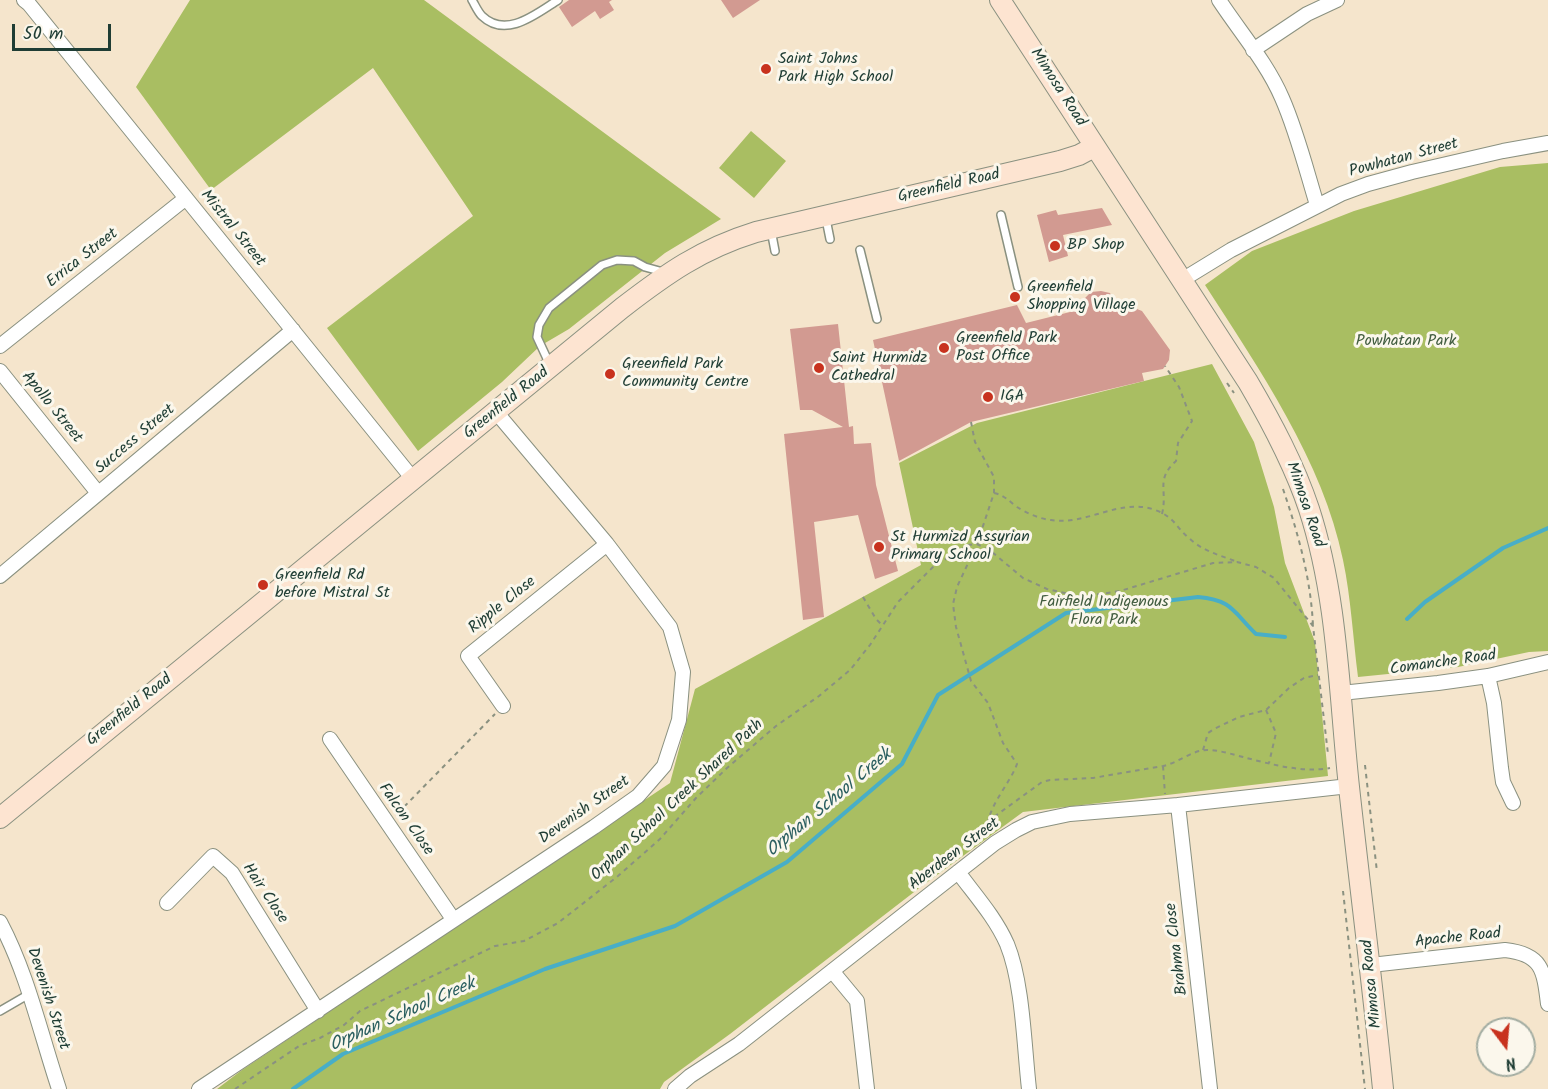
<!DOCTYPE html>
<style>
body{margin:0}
#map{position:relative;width:1548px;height:1089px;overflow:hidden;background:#f5e5cc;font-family:Kalam,sans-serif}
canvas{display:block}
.north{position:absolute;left:1476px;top:1017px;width:60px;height:60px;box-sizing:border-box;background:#fbf7ec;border:2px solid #a3ada2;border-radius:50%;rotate:164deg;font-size:16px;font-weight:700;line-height:24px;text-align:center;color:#1f3d34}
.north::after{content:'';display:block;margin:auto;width:21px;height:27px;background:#c8321e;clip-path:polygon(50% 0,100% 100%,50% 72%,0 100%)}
.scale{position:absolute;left:12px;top:24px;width:99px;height:27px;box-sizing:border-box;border:3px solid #1f3d34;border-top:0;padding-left:8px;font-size:18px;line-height:21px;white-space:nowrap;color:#1f3d34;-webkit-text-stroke:4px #fbf7ec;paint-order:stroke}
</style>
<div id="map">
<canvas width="1548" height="1089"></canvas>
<div class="north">N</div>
<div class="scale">50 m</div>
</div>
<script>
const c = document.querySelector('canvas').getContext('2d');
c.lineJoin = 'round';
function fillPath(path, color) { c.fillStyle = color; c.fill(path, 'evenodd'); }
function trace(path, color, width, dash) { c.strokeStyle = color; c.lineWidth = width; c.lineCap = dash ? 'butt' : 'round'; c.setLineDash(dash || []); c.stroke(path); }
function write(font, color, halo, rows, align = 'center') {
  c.font = font + ' Kalam,sans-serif'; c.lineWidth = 6; c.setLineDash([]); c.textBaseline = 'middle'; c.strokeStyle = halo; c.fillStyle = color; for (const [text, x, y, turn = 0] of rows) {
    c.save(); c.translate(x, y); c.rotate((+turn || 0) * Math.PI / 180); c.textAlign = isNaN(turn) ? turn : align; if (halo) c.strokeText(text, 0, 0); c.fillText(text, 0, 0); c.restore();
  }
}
fillPath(new Path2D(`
 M190,0H424L721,219L665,253L569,329L540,346L502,382L418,451L327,328L473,216L373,68L211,190L136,87Z
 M751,131L786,161L754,198L719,168Z
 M1548,163V651L1529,652L1458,667L1358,677C1353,638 1351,598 1343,560C1323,461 1259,369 1205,285L1252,251L1354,211L1500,167Z
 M1212,364L1254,442L1274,507L1285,563L1315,642L1328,776L1023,812L918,889L730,1034L664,1082L660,1089H217L242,1070L670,783L695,689L921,565L899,463L977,423Z`), '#a9be62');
trace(new Path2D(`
 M1407,619L1425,602L1503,548L1548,528
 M293,1089L343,1054L545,969L675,926L787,862L902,764L938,695L1066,613L1198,597C1233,600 1233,612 1256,634L1285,637`), '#48aec7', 4);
fillPath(new Path2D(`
 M569,0H612L609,2L614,10L600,19L595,11L572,27L559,7Z
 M721,0H760L733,18Z
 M1102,208L1112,225L1063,235L1068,256L1049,262L1037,215L1056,210L1058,215Z
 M1101,291L1110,293L1117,306L1132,307L1142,311L1170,350L1169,360L1163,369L1142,373L1144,381L971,422L899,461L873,340L1017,305L1026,323L1082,309L1084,299L1091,292Z
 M838,324L849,427L853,426L854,444L871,443L876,485L898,571L875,579L858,515L814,522L824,617L803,620L784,434L843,427L812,410H800L790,329Z`), '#d29a91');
const lane = new Path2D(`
 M472,0C475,5 478,12 482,16C506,39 536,14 558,0
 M1001,215L1018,287
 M826,219L830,239
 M771,230L775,251
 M860,250L877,319
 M550,365L537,337L539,325L549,308L602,265L617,260L634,261L645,267L663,272
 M0,1011L31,993`);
const street = new Path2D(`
 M24,0L29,4L413,479
 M1219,0C1240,32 1267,63 1282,98C1297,132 1306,169 1317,205
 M1253,50L1307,14L1337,0
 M1182,280L1231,250L1341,194L1368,184L1412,172L1503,151L1548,143
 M0,346L186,198
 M0,371L98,493
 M0,576L293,330
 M1488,676L1494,703L1501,768L1503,782L1513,803
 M1341,693L1438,683L1488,676L1548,662
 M503,706L468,656L607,544
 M330,739L453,919
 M1178,805L1210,1089
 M958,872C975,895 995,917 1007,944C1023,983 1024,1046 1029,1089
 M167,903L213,856L232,873L318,1011
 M0,922C28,975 40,1032 59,1089
 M1371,965L1505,950C1542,954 1544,970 1548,1004
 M833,972L857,1001L867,1089
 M199,1089L594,827L638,796L664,766L679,720L683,672L670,627L607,544L496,412
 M675,1089L690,1076L739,1044L995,843L1016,830L1032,822L1070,814L1178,805L1349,786`);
const secondary = new Path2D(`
 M1000,0L1248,382C1272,423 1294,464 1309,509C1338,598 1339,694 1349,787C1360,888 1373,988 1383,1089
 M0,818L622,308C666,274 701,249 756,232L1060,161L1079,155L1094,147`);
trace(lane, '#8a9180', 10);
trace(street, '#8a9180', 16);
trace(secondary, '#8a9180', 22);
trace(new Path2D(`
 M1227,383L1234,393
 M971,422L975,442L994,477V493L977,544L957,587L953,604L956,627L971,681L988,703L1003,743L1017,764C1009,786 984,810 988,833
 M1283,489C1298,533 1311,579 1313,626
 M994,493C1004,495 1009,501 1017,507C1026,513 1040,519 1051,520C1086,526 1121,497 1155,510C1175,517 1176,528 1190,539C1203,551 1219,555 1235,561
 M1162,514C1168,490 1155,480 1176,461L1178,443L1192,421L1179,387L1165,366
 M863,597L876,619L882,625
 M1266,710L1276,733L1269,763
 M1203,750L1208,733L1214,729L1239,717L1266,710L1289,688L1304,678L1318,675
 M1365,765L1377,872
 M1163,766L1165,794
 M398,813L495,714
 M987,822L1042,782L1050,780L1093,778L1163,766C1178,763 1192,750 1207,750C1219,750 1231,754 1243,757C1270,764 1302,773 1330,768
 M1343,891L1365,1089
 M235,1089L299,1046L320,1038L344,1025L360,1011L495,946L524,941L558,923L618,876L660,839L696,798L727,768L776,726L819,696L850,670L870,645L898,602L933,567L968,545L977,544L992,552L1023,578L1047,589L1069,594L1094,595L1120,591L1213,563L1237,562L1256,567L1274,578L1313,626L1328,754`), '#8a9180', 2, [4.5, 4.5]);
trace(lane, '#fff', 7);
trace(street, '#fff', 14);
trace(secondary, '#fde4d1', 20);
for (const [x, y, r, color] of [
 [766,69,6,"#c8321e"],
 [1055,246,6,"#c8321e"],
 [1015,297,6,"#c8321e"],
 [944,348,6,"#c8321e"],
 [819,368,6,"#c8321e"],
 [610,374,6,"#c8321e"],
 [988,397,6,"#c8321e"],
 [879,547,6,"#c8321e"],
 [263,585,6,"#c8321e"]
]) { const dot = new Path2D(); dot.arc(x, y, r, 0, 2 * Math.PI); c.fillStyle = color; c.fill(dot); trace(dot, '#fbf7ec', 2); }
write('16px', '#1f3d34', '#fbf7ec', [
 ["Saint Johns",778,60],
 ["Park High School",778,78],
 ["BP Shop",1067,246],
 ["Greenfield",1027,288],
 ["Shopping Village",1027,306],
 ["Greenfield Park",956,339],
 ["Post Office",956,357],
 ["Saint Hurmidz",831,359],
 ["Cathedral",831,377],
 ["Greenfield Park",622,365],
 ["Community Centre",622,383],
 ["IGA",1000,397],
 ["St Hurmizd Assyrian",891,538],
 ["Primary School",891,556],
 ["Greenfield Rd",275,576],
 ["before Mistral St",275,594]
], 'left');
write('16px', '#1f3d34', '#fbf7ec', [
 ["Mimosa Road",1057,88,57],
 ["Powhatan Street",1404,159,-15],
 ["Greenfield Road",949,187,-13],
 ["Mistral Street",232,229,51],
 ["Errica Street",83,259,-38],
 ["Greenfield Road",507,404,-39],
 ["Apollo Street",51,408,51],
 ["Success Street",136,440,-40],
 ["Mimosa Road",1304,505,71],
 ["Ripple Close",503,606,-39],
 ["Comanche Road",1443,664,-8],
 ["Greenfield Road",130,711,-39],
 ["Orphan School Creek Shared Path",678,801,-43],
 ["Devenish Street",585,811,-35],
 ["Falcon Close",405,820,55],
 ["Aberdeen Street",955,855,-37],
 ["Hair Close",264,894,56],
 ["Apache Road",1458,939,-6],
 ["Brahma Close",1178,949,-97],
 ["Mimosa Road",1373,984,-96],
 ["Devenish Street",47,999,72]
]);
write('16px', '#425d40', '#fbf7ec', [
 ["Powhatan Park",1406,342],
 ["Fairfield Indigenous",1104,603],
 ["Flora Park",1104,621]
]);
write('italic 18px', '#2b5f60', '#fbf7ec', [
 ["Orphan School Creek",830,804,-40],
 ["Orphan School Creek",403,1016,-24]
]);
</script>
